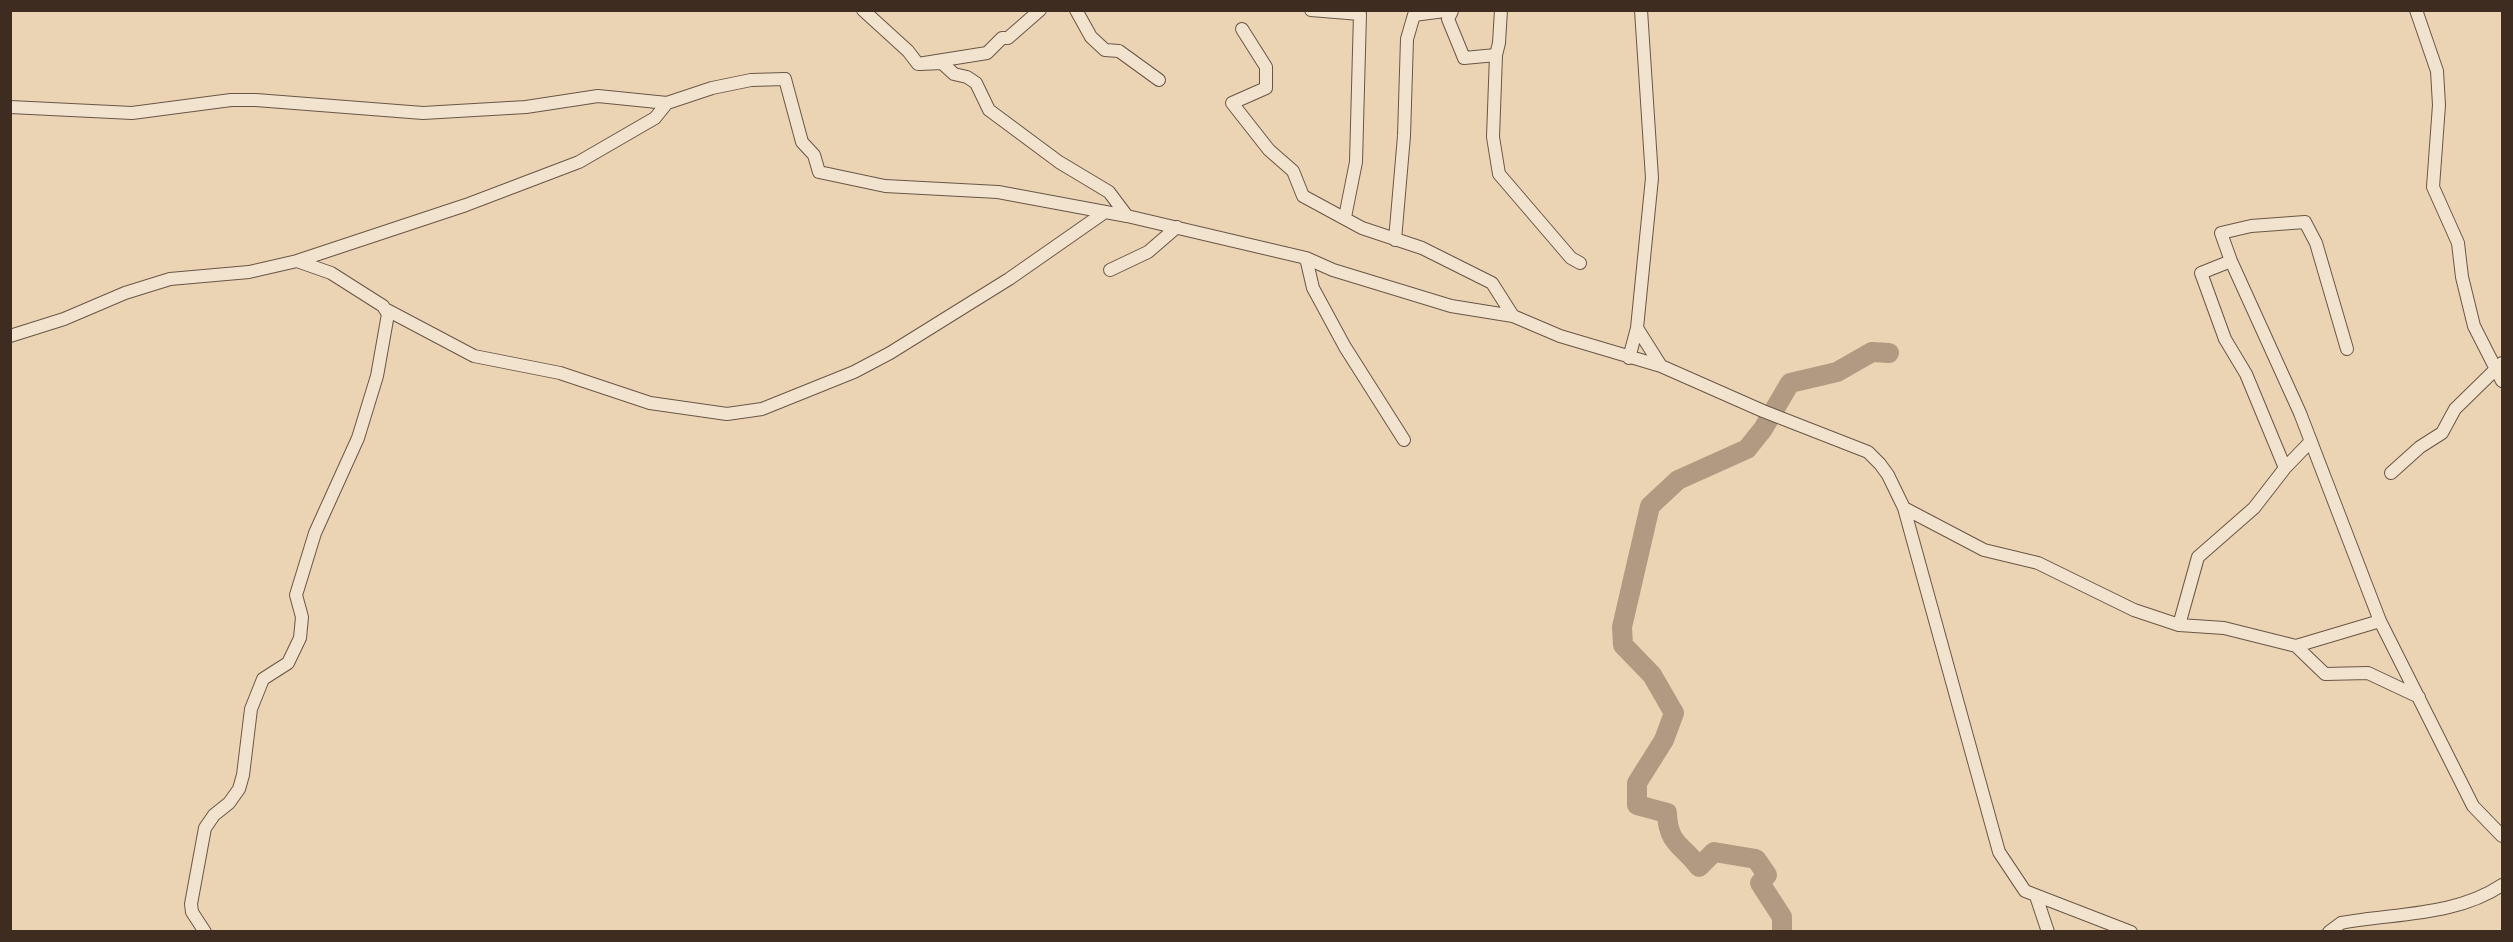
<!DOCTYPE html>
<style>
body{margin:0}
#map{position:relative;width:2513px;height:942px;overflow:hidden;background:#ead4b4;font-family:"Gentium Book Plus",serif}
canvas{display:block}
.frame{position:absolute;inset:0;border:12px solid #3f2c21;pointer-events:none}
</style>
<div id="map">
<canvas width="2513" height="942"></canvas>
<div class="frame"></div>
</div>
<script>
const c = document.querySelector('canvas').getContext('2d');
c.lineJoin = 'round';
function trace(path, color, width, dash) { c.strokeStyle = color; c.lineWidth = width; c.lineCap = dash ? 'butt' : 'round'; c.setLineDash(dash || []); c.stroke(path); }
trace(new Path2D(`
 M1782,932V917L1760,883L1767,875L1756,859L1714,852L1699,867C1683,845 1668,845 1667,813L1637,805V783L1664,740L1674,713L1652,675L1623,645L1622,627L1650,506L1678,480L1747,449L1763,429L1790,383L1837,372L1872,352L1889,353`), '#b09b82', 20);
const street = new Path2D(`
 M863,10L908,51L918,64L987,53L1002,38H1008L1040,10
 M1076,10L1091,37L1105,50L1119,51L1159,80
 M1311,10L1360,14L1356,162L1345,217
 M1501,10L1499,43L1496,55L1493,137L1499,174L1571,258L1580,263
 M2416,10L2437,71L2439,105L2433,187L2458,243L2462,277L2474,326L2502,381
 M1452,11L1448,19L1464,58L1496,55
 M1242,29L1266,67V88L1232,103L1269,150L1293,171L1303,196L1362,228L1422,248L1492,283L1513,316
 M920,64L942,63L954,74L967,77L976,83L989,110L1059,162L1109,192L1127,216
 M10,107L132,113L231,100H256L423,113L526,107L598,96L667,103L712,88L751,80L785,79L802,142L814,155L819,172L885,186L998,192L1127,216L1306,258L1333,270L1451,306L1513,316L1560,336L1661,366L1763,411L1868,452L1880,464L1888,475L1904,508L1999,852L2025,891L2131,932
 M1395,240L1404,136L1407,39L1414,15L1452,10
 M1306,258L1313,288L1345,347L1404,440
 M2231,261L2201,273L2225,339L2246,374L2285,468
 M1110,270L1148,252L1177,227
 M387,310L474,356L560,373L650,403L727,414L762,409L854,372L890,353L1009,279L1105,212
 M1637,328L1661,366
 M10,336L64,319L125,293L170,279L249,272L297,261L466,205L579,162L655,118L667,103
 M2347,349L2316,243L2305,222L2251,226L2221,233L2231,261L2300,413L2380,621L2473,806L2502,836
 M1629,358L1637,328L1652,178L1641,10
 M2391,473L2420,447L2442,433L2455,409L2502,363
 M1904,508L1984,550L2038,563L2134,610L2179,625L2224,628L2296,646L2325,674L2368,673L2419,697
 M2179,625L2198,557L2254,508L2285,468L2311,441
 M2296,646L2380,621
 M2036,896L2048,932
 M205,932L192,912L191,904L205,828L214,815L229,803L239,789L243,775L251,709L263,679L288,663L300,638L302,617L296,595L315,533L358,438L377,376L388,314L383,306L331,273L297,261
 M2329,932L2341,923C2395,913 2456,916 2502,885`);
trace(street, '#6a5646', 14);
trace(street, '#f1e3ce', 12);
</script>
